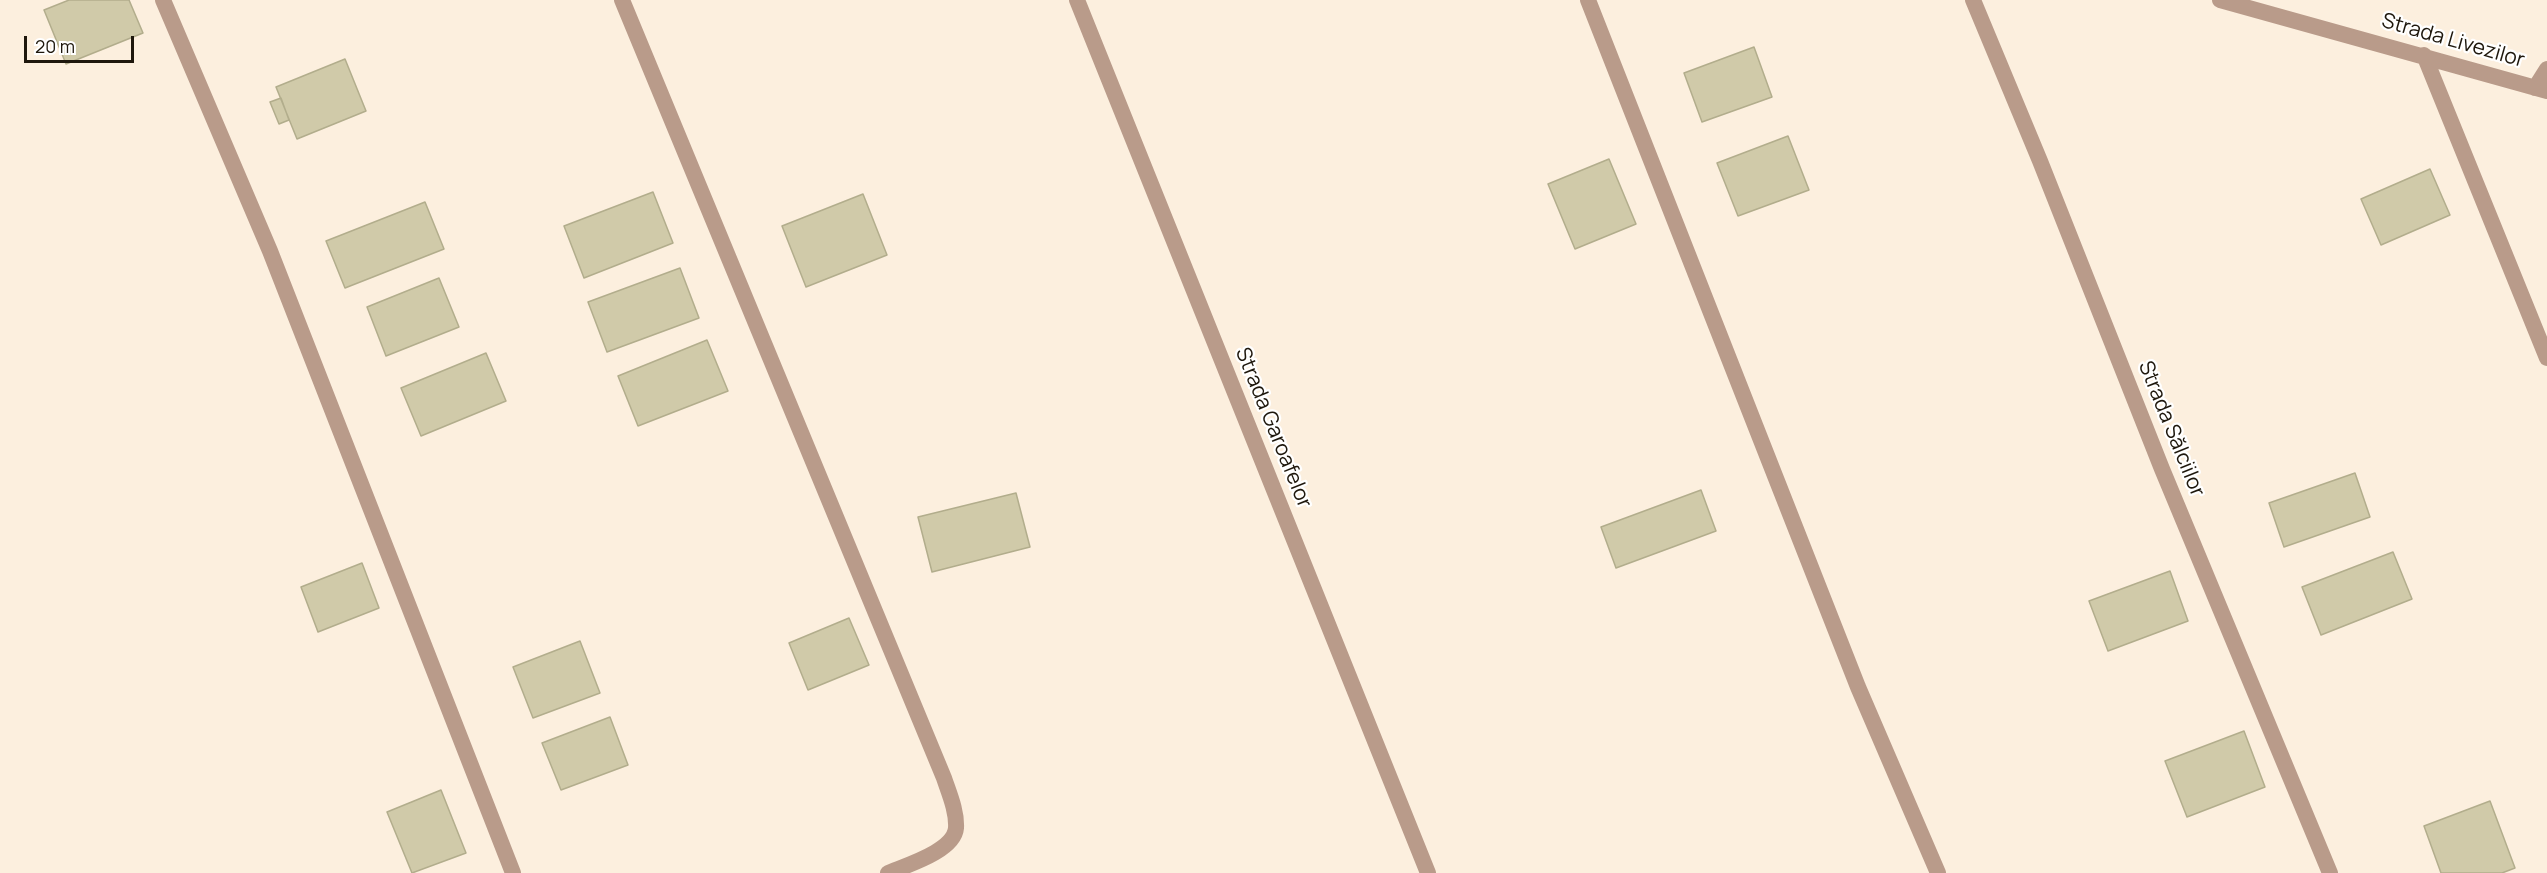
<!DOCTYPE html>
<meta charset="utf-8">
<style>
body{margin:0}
#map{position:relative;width:2547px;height:873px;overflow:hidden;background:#fcefde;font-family:Manrope,sans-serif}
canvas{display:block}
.scale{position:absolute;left:24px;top:36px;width:110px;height:27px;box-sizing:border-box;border:3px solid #1e170c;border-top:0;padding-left:8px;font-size:18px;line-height:21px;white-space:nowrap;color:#1e170c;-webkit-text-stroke:4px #fff;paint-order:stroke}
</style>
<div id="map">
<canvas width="2547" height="873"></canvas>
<div class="scale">20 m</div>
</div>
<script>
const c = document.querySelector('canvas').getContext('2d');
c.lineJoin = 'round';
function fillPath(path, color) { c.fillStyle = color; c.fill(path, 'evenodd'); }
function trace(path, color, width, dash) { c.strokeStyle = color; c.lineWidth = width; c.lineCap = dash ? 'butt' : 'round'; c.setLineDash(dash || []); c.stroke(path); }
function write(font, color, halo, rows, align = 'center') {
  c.font = font + ' Manrope,sans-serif'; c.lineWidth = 4.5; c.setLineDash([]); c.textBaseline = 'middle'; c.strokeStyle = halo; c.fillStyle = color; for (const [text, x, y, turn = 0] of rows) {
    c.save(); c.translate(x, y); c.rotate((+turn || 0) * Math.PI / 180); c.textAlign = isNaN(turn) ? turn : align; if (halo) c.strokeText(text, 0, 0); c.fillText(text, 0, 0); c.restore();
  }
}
const building = new Path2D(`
 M69,0H129L143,33L66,64L44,10Z
 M1754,47L1772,97L1702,122L1684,73Z
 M345,59L366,111L297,139L276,87Z
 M281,98L289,120L279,124L270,102Z
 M1788,136L1809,190L1738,216L1717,163Z
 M1609,159L1636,224L1575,249L1548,184Z
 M2430,169L2450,215L2381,245L2361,199Z
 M653,192L673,243L584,278L564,226Z
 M863,194L887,255L806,287L782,226Z
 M425,202L444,249L345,288L326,241Z
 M680,268L699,318L607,352L588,302Z
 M439,278L459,327L386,356L367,307Z
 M707,340L728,391L638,426L618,376Z
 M486,353L506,401L421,436L401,388Z
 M2355,473L2370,517L2284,547L2269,503Z
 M1701,490L1716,531L1616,568L1601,527Z
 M1016,493L1030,547L932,572L918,517Z
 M2393,552L2412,599L2321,635L2302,587Z
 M362,563L379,608L318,632L301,587Z
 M2170,571L2188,621L2108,651L2089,601Z
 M849,618L869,665L808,690L789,643Z
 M580,641L600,693L533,718L513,667Z
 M610,717L628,765L561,790L542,743Z
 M2244,731L2265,787L2187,817L2165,761Z
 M441,790L466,853L412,873L387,812Z
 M2490,801L2515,868L2502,873H2441L2424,826Z`);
fillPath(building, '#d0caa9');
trace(building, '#b2ad8c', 1.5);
trace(new Path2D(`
 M163,0L270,251L513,873
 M622,0L944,778C949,793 957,811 956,828C954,851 907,865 888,873
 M1077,0L1428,873
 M1588,0L1858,687L1938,873
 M1973,0L2040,161L2162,469L2330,873
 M2220,0L2547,91
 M2424,55L2547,358
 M2535,88L2547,69`), '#b99b8a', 16);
write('21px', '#1e170c', '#fff', [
 ["Strada Livezilor",2453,41,16],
 ["Strada Garoafelor",1273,428,68],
 ["Strada Sălciilor",2171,429,68]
]);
</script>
